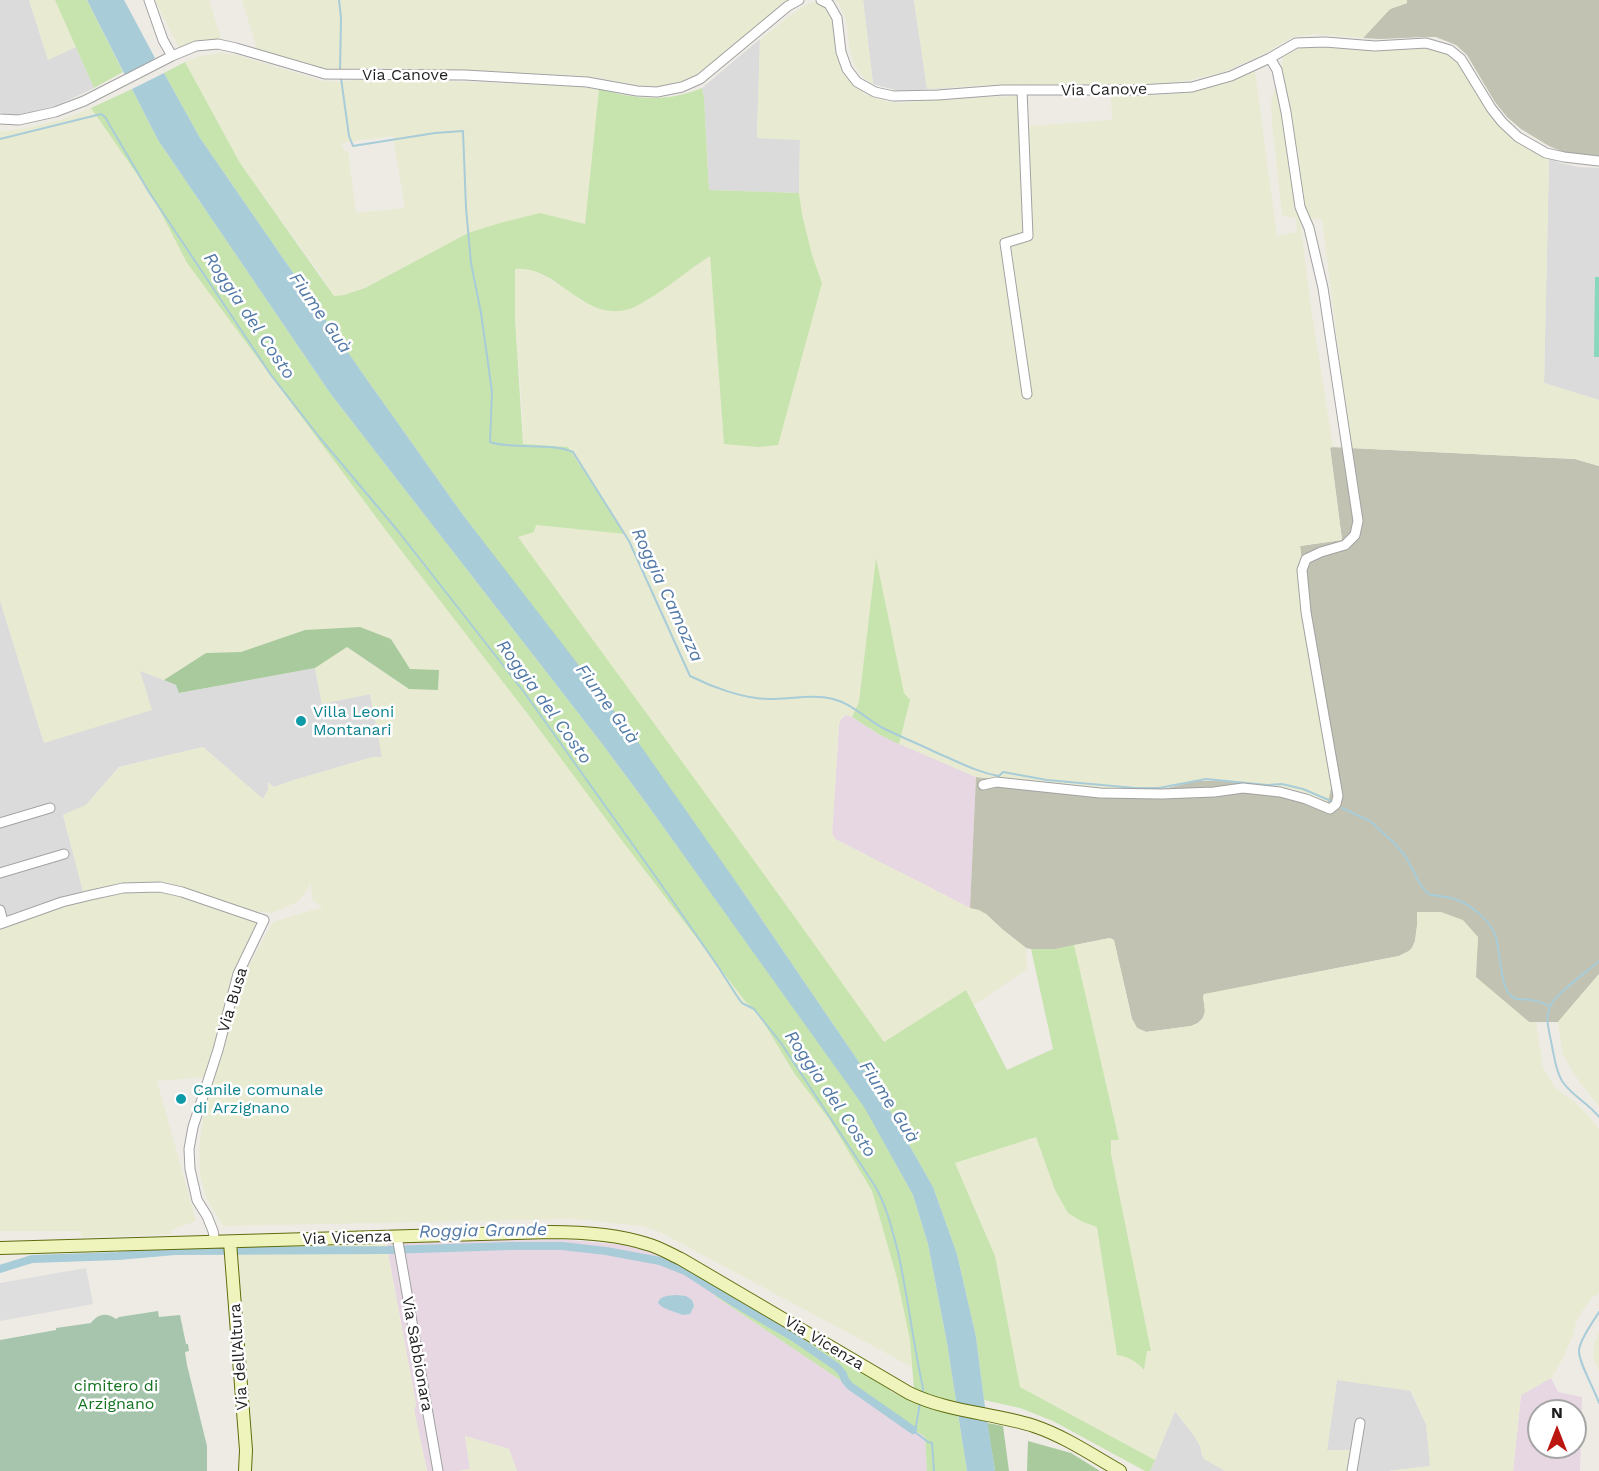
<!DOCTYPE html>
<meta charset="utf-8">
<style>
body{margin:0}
#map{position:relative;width:1599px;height:1471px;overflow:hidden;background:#eeebe5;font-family:"Work Sans",sans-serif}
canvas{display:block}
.north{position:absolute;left:1527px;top:1399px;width:60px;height:60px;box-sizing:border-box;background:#fff;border:2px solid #a5a5a5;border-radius:50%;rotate:0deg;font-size:16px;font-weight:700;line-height:24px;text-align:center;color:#1e1e1e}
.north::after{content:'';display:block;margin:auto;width:21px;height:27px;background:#bc1610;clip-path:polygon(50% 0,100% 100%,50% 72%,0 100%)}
</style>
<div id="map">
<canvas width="1599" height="1471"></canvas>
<div class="north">N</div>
</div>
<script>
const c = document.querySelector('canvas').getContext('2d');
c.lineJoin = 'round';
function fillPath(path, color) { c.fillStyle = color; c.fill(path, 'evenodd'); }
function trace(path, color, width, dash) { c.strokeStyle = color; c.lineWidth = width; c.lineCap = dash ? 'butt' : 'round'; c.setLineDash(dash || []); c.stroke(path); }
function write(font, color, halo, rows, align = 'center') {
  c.font = font + ' "Work Sans",sans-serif'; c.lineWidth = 5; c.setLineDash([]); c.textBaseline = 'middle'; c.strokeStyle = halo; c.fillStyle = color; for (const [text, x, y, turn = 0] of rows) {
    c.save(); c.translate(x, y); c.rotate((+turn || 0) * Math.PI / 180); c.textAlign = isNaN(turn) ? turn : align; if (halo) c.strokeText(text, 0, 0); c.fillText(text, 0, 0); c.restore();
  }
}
fillPath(new Path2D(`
 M0,0H29L48,59L76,47L94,88L60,104L28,113L14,117L5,115L0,112Z
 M863,0H914L927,88H951L899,91L873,84Z
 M760,39L757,138L800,139L799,193L709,190L704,98L702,88Z
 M1549,158L1560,163L1578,167L1599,168V400L1544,383Z
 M0,600L44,743L139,670L176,685L180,693L315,668L322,703L370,694L383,757H373L291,781L274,787L268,783V790L263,799L203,747L119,767L86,805L63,815L83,891L0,924Z
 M1337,1379L1410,1390L1426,1424L1431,1466L1389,1471H1354L1327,1450Z
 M1175,1411L1195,1437L1200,1446L1202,1455L1213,1464L1225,1471H1150Z`), '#dcdbdb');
fillPath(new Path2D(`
 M846,715L852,717L880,735L976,777L970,908L835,839L832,833L839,724L841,719Z
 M558,1239L626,1245L657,1254L679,1264L721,1290L715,1296L925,1437L927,1471H517L509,1449L465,1436L470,1469L458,1471H427L414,1410L416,1404L386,1242Z
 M1551,1378L1558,1392L1582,1397L1580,1471H1513L1521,1395ZM1539,1411H1575V1447H1539Z`), '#e7d7e3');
fillPath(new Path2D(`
 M1407,0H1599V156L1580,155L1563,152L1549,146L1521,129L1507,117L1495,102L1467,55L1456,45L1436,37H1424L1380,39L1363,38L1390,9L1407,3Z
 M1330,447L1575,459L1599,466V974L1558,1022H1529L1475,977L1478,937L1417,912V926L1415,941L1412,948L1409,951L1399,956L1275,980L1203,996L1205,1011L1203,1018L1198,1023L1191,1026L1146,1032L1137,1028L1132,1019L1114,940L1110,938L1056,949H1031L1026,948L1002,929L986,914L970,908L976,777L1125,790L1163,789L1196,781H1223L1279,787L1303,793L1332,784L1300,546L1342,540Z`), '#c1c2b1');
fillPath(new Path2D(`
 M29,0H55L76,47L48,60Z
 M155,0H209L222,42L206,40L179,48Z
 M242,0H793L703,73L685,82L659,87L636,85L601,78L571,75L381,68H363L338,71L322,69L257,49Z
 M835,0H863L873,84L865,79L855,67L849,46L846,19L839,4Z
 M914,0H1407V3L1390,9L1363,38L1317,34L1298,36L1289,39L1264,54L1224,72L1185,81L1161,84L986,85L927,89Z
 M813,2L820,3L829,11L832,16L850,79L865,94L885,101L898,103L964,98L1020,96L1032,229L1029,126L1112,120L1111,96L1162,95L1187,92L1227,83L1255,71L1277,236L1297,232L1296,218L1282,216L1272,122L1271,102L1284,56L1302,47L1317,45L1380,51L1423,48L1434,49L1450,55L1458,62L1485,108L1499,125L1549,158L1544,383L1599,400V466L1575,459L1351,448L1322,219L1300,218L1310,301L1333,447L1330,448L1342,540L1300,546L1332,784L1328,802L1292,789L1223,781H1196L1163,789L1125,790L1075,788L976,777L899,744L910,700L904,693L876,561L859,702L852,717L846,715L841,719L839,724L832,833L835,839L839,841L970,908L979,910L986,914L1002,929L1026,948L1027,969L974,1005L966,990L884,1042L518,537L536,525L624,534L568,448L523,444L522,407L515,319V269L527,267L542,275L569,291L583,302L630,309L653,296L710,255L724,444L822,283L812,255L802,214L799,193L800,140L757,138L760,40L784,20L806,5Z
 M222,53L237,55L319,80L338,82L363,79H388L570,86L599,89L585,224L540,213L468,233L365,288L344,295L334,296L318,271L240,163L185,62L200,56ZM393,136L405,208L356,213L348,152L344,150L341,143Z
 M91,108L154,199L187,263L393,540L530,717L623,842L745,1001L758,1013L794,1073L829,1119L872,1191L897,1278L910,1340L912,1367L658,1231L641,1226L575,1219L223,1226L206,1197L200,1175L199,1150L203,1119L243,976L273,922L323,907L313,901L310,883L305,894L297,902L272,913L255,911L266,918L235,976L224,1008L206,1077L157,1081L196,1221L171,1230V1234L82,1237L80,1231H0V924L83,891L63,815L86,805L119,767L203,747L263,799L268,790V782L274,787L291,781L373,757H382L370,694L322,704L315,668L347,647L409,689L438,690L439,671L410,669L391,639L305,630L241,652L206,653L164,680L140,671L152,710L44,743L0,600V132L26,128L64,119Z
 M1417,912H1441L1463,920L1478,937L1476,977L1529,1022H1536L1543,1067L1551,1081L1556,1089L1575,1102L1588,1115L1599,1129V1293L1596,1297L1593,1295L1579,1316L1576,1322L1573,1336L1560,1364L1551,1378L1521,1395L1513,1471H1389L1430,1466L1426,1424L1411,1391L1337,1380L1327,1450H1358L1354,1471H1225L1204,1459L1202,1455L1200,1446L1195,1437L1175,1411L1155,1460L1020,1387L995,1256L955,1163L1036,1137L1055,1190L1083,1222L1097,1227L1117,1355L1128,1357L1136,1362L1144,1370L1147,1351H1151L1111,1154V1140H1119L1074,945L1110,938L1114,941L1132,1019L1137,1028L1146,1032L1191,1026L1198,1023L1203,1018L1205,1011L1203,996L1204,994L1399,956L1409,951L1412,948L1415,941L1417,926Z
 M1599,974V1106L1581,1084L1563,1056L1558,1022Z
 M386,1242L416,1404L414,1410L427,1471H251V1443L234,1247Z
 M1599,1332V1371L1593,1356L1594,1344Z
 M465,1436L509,1449L517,1471H458L470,1469Z`), '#e8ebd1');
fillPath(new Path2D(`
 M55,0H87L123,72L94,88Z
 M185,62L240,163L334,296L344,295L365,288L468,233L500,223L540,213L585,224L599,89C637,99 665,103 702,88L704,98L709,190L799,193L802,214L812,255L822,283L778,445L759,447L724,444L710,256C688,270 668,288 645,301C640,304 634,308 629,309C583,323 557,264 515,269V319L523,444L568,447L625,534L536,525L534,532L518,537C640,705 764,872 884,1042L966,990L1007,1070L1053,1049L1031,949H1056L1074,945L1119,1140H1111V1154L1151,1351H1147L1144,1370C1136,1361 1129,1357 1117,1355L1097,1227L1083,1222L1068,1213L1055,1190L1036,1137L955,1163L995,1256L1020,1387L1155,1460L1150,1471H1145L1053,1421L1020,1408L984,1400L976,1337L957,1254L933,1187L878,1090L741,889L463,515L363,374L200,138L164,73Z
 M132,89L158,140L330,393L603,745L649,807L864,1106L913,1195L928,1244L947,1343L967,1471H927L925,1437L715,1296L721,1290L890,1385V1391L915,1403L910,1340L897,1278L872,1191L829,1119L794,1073L758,1013L745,1001L623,842L530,717L393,540L187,263L154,199L91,108Z
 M876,558L904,693L910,700L899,744L880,735L852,717L859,702Z`), '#c7e4ae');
fillPath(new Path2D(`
 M360,627L391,639L410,669L439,670L438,690L409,689L347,647L315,668L179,693L176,685L164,680L206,653L241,652L305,630Z
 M987,1423L1003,1426L1009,1471H995Z
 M1028,1441L1071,1453L1100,1471H1027Z`), '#a8ca9c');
fillPath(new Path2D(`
 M158,1311L159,1317L180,1315L186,1344H188L189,1351L185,1352L187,1365L207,1446V1471H0V1340L56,1330V1328L91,1323C98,1314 106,1312 116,1319L119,1317Z`), '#a7c5ad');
fillPath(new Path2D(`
 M1595,277H1599V357H1594Z`), '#89d7bc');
fillPath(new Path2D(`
 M86,1268L93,1304L0,1321V1283Z`), '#dedede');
fillPath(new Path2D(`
 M87,0H124L155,58L127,79Z
 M164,73L200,138L363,374L463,515L638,742L741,889L878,1090L933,1187L957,1254L976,1337L984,1400L995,1471H967L947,1343L928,1244L913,1195L864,1107L649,807L603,745L330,393L158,140L132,89Z
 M676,1295L686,1296L692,1300L694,1306L690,1314L682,1315C675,1311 663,1310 658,1303C660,1295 669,1296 676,1295Z`), '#a8ccd8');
trace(new Path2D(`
 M339,0L341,18L340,72
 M341,78L349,136L353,146L435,133L463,131L466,208L471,263L481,313L492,392L490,442C515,450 550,442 573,452L629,541L690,676C712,687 744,699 769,699C790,699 813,694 833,699C850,703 866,718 881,727C898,736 917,743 935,752C957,761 976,772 999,776L1003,772L1047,780L1135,788H1159L1206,779L1267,785L1282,784L1303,789L1331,801
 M0,139L101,114L105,117L149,192L271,375L320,438L398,531L524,692L663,887L719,968L737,996L742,1003L754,1009L781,1043L875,1186C887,1207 892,1229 898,1252C908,1297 913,1343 923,1388L922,1395
 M1342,808L1370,821L1395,844L1406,857L1420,884L1428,894C1439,897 1449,896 1460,901C1473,907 1487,919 1494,932C1502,948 1498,990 1514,998C1519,1000 1527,999 1532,1000C1539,1001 1544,1004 1550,1006
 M1599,961C1587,972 1553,995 1549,1009C1545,1019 1550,1035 1552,1046C1554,1057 1556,1071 1562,1081C1572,1096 1588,1103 1599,1117
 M1599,1312C1593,1322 1580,1339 1579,1350C1578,1362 1595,1390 1599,1403
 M920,1403L915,1432L928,1442L932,1443L934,1471`), '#a8ccd8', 2);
trace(new Path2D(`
 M0,1269L32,1259L118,1256L175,1251L388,1250L510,1246H562L606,1251L660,1261L685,1271L733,1302L793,1337L837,1367L843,1374L845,1380L850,1386L913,1430`), '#a8ccd8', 8);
const street = new Path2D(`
 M149,0L163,40L172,56
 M821,0L829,4L837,18L841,52L847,69L857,82L875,92L893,96L938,95L1002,90H1138L1192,87L1231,76L1270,58L1296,43L1325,42L1375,46L1426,43L1450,50L1461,59L1491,108L1502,122L1518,137L1546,153L1564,157L1599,161
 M1022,90L1028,236L1005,243L1027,394
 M0,119L19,120L55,112L84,101L172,56L196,46L218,44L236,48L325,74L465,75L587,82L637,91L657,92L682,87L700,79L788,6L799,0
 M983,785L996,782L1100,793L1162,794L1214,792L1243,788L1280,792L1306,799L1330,809L1336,804L1338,796L1306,612L1302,570L1306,559L1321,552L1345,545L1355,535L1358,521L1323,288L1309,228L1300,207L1286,112L1277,70L1270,58
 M0,823L50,808
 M0,873L64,854
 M0,910L3,922
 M0,924L62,902L91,895L123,888L160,887L182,892L264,920L238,974L218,1050L193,1127L189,1149L190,1169L197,1200L207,1216L213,1231L215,1242
 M397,1236L438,1471
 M1352,1471L1360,1423`);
const secondary = new Path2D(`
 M230,1242L246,1450L245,1471
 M0,1248L550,1232C583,1232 616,1234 647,1244C659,1247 670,1254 681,1259L909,1393C948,1412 993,1413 1034,1426C1064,1436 1092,1455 1120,1471`);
trace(street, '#a2a2a2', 11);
trace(secondary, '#5e6c0d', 14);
trace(street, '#fff', 9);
trace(secondary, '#eff4bc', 12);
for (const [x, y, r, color] of [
 [301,721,6,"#0f9aa8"],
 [181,1099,6,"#0f9aa8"]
]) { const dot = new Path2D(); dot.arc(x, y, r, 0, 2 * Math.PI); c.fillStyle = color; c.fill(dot); trace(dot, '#fff', 2); }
write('16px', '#1e1e1e', '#fff', [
 ["Via Canove",405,75],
 ["Via Canove",1104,90,-1],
 ["Via Busa",233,1000,-73],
 ["Via Vicenza",347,1238,-2],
 ["Via Vicenza",824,1343,31],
 ["Via Sabbionara",417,1354,80],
 ["Via dell'Altura",239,1357,-94]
]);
write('16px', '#0d838f', '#fff', [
 ["Villa Leoni",313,712],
 ["Montanari",313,730],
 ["Canile comunale",193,1090],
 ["di Arzignano",193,1108]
], 'left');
write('16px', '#147420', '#fff', [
 ["cimitero di",116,1386],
 ["Arzignano",116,1404]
]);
write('italic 18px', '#5279a6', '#fff', [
 ["Fiume Guà",320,313,55],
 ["Roggia del Costo",249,316,56],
 ["Roggia Camozza",667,595,65],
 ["Roggia del Costo",544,702,54],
 ["Fiume Guà",607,704,54],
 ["Roggia del Costo",830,1094,56],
 ["Fiume Guà",889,1102,57],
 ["Roggia Grande",483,1231,-1]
]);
</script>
